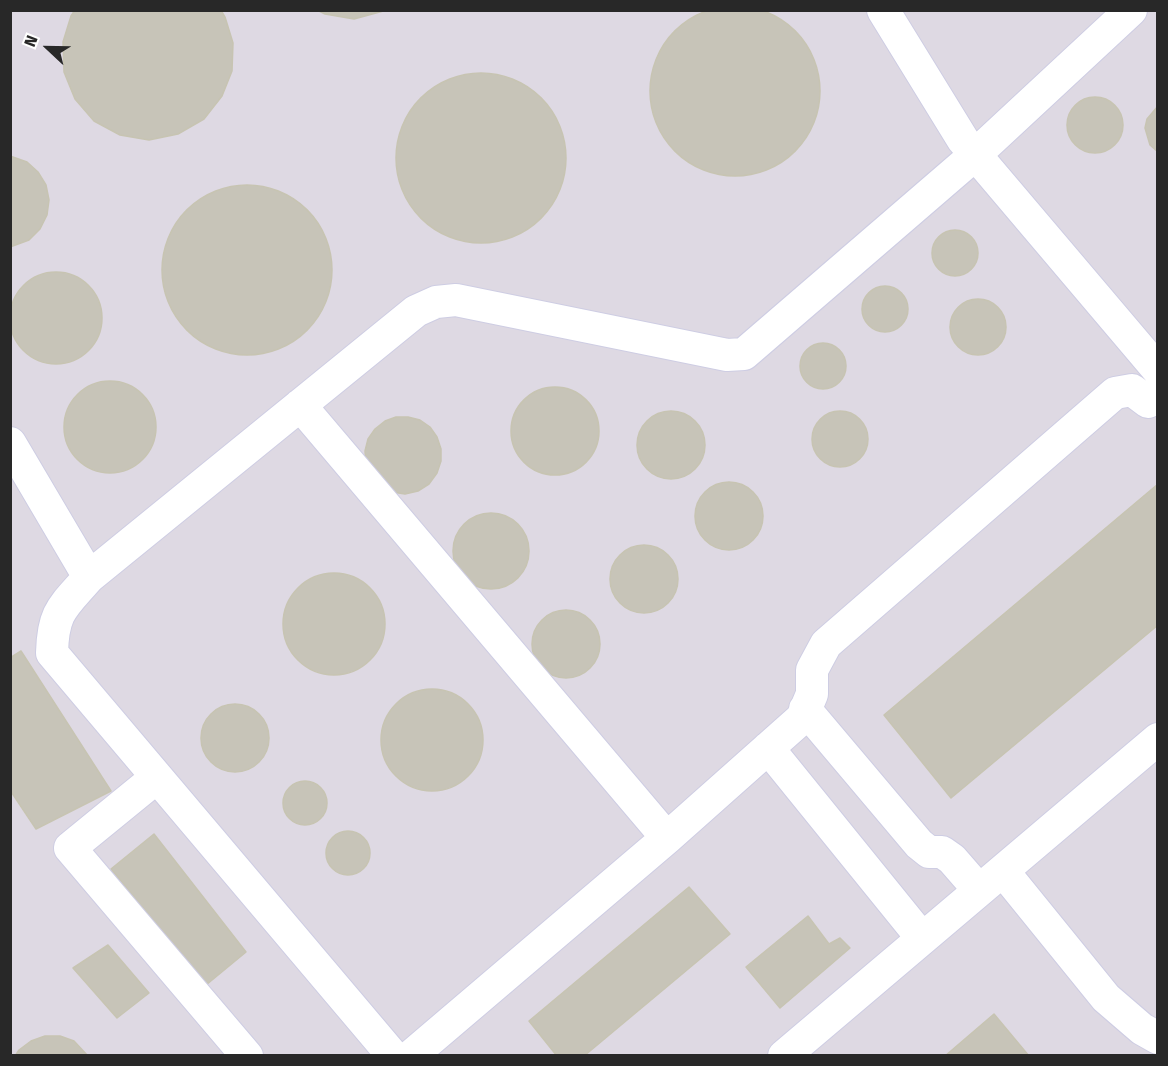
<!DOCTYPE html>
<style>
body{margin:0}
#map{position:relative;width:1168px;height:1066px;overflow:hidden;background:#ece8d8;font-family:"Fira Sans",sans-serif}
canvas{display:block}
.frame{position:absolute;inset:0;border:12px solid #282828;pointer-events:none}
.north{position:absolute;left:18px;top:18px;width:60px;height:60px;-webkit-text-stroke:4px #fff;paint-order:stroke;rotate:292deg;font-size:16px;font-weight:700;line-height:24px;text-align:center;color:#282828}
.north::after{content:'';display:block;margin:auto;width:21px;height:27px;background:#282828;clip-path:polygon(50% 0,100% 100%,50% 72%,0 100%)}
</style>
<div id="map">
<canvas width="1168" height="1066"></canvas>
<div class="frame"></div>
<div class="north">N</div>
</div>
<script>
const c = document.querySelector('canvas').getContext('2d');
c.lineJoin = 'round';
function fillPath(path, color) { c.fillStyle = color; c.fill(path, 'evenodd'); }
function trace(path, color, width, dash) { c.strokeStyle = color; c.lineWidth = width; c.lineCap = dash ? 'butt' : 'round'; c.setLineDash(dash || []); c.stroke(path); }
fillPath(new Path2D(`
 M11,11H1157V1055H11Z`), '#ded9e3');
const building = new Path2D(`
 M650 91a85 85 0 1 1 170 0a85 85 0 1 1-170 0Z
 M75,10H221L225,17L233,43L232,71L222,96L204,119L178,134L149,140L120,135L94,121L75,99L64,72L63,42L71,16Z
 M317,10H387L354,19L325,14Z
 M396 158a85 85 0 1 1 170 0a85 85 0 1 1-170 0Z
 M1067 125a28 28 0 1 1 56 0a28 28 0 1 1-56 0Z
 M1158,106V152L1150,145L1145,128L1147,119Z
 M10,156L27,162L38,172L46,185L49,200L47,215L40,229L29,240L10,247Z
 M162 270a85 85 0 1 1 170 0a85 85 0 1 1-170 0Z
 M932 253a23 23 0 1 1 46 0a23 23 0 1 1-46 0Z
 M10 318a46 46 0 1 1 92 0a46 46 0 1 1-92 0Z
 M862 309a23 23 0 1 1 46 0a23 23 0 1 1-46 0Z
 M950 327a28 28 0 1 1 56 0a28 28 0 1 1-56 0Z
 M800 366a23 23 0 1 1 46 0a23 23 0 1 1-46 0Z
 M64 427a46 46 0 1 1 92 0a46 46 0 1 1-92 0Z
 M511 431a44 44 0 1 1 88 0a44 44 0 1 1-88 0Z
 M637 445a34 34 0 1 1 68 0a34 34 0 1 1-68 0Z
 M812 439a28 28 0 1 1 56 0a28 28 0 1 1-56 0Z
 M396,417H408L420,420L430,427L437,437L441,449V461L437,473L429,484L418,491L405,494L392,492L366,464L365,451L368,439L375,429L385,421Z
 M695 516a34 34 0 1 1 68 0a34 34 0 1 1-68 0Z
 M1158,484V625L951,798L884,715Z
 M453 551a38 38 0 1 1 76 0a38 38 0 1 1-76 0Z
 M610 579a34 34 0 1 1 68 0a34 34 0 1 1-68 0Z
 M283 624a51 51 0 1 1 102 0a51 51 0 1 1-102 0Z
 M532 644a34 34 0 1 1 68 0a34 34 0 1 1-68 0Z
 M21,651L111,791L36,829L10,790V658Z
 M381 740a51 51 0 1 1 102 0a51 51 0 1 1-102 0Z
 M201 738a34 34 0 1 1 68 0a34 34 0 1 1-68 0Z
 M283 803a22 22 0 1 1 44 0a22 22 0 1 1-44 0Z
 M326 853a22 22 0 1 1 44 0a22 22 0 1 1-44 0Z
 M154,834L246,952L206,985L111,869Z
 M689,887L730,934L584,1056H557L529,1021Z
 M808,916L829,944L840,938L850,948L780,1008L746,967Z
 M108,945L149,993L117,1018L73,968Z
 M994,1014L1029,1056H945Z
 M45,1036H60L74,1041L88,1056H15L19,1050L31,1041Z`);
fillPath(building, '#c7c4b8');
trace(building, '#c7c4b2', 1.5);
const minor = new Path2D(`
 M883,10L963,140L1158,370
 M300,405L667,838
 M10,443L89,577
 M805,709L919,844L929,852H942L952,859L979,890
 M768,748L922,938
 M157,777L70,848L247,1056
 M1003,871L1106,998L1142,1029L1158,1038
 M393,1056L52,653C53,611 63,607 89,577L416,311L436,302L456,300L727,355L744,354L976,154L1131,10
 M411,1056L667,838L802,718L812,694V670L826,644L1115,393L1132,390L1148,402L1158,394
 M784,1056L1158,739`);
trace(minor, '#cecde3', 34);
trace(minor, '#fff', 32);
</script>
